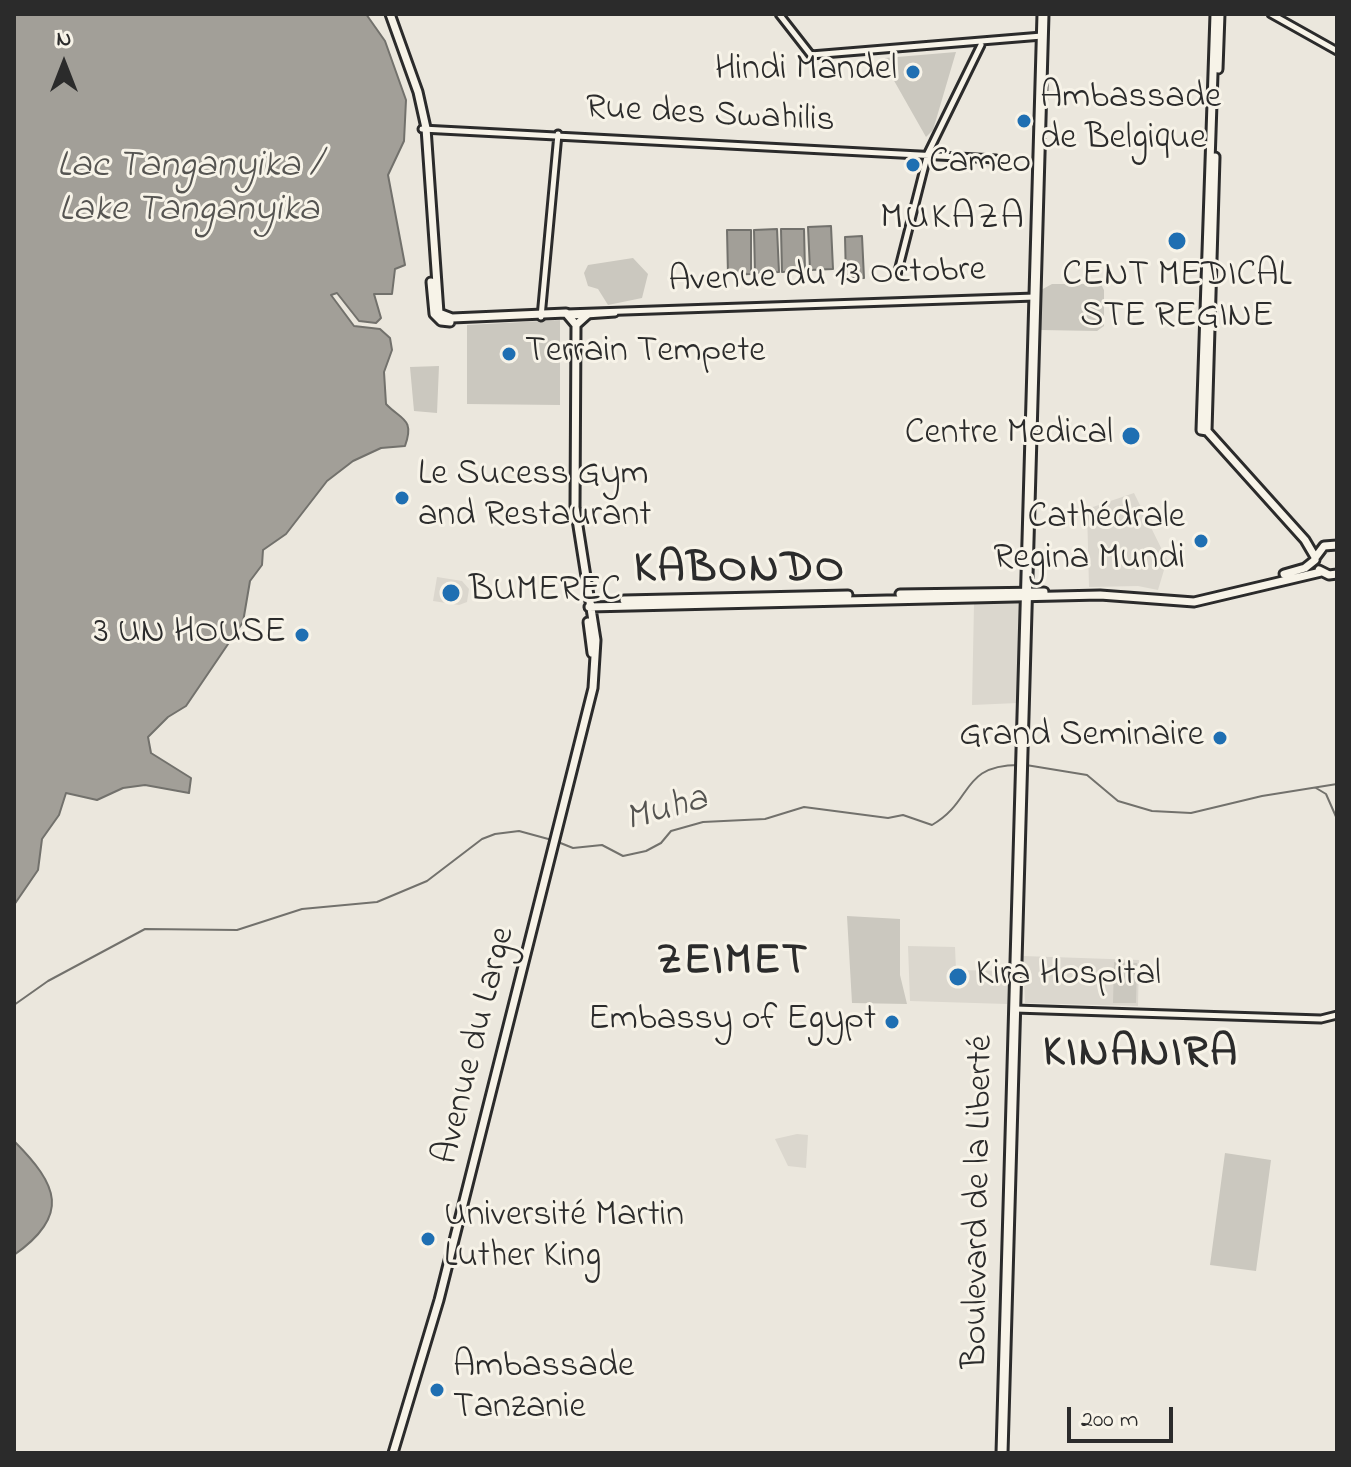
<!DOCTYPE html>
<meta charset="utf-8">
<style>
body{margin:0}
#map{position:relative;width:1351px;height:1467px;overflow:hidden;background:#ebe7dd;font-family:"Indie Flower",sans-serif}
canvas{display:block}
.frame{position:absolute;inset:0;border:16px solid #2b2b2b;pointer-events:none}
.north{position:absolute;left:24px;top:24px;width:80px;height:80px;-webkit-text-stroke:6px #f7f3e8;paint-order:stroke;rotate:0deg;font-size:22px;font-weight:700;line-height:32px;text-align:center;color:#2b2b2b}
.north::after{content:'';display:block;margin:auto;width:28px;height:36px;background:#2b2b2b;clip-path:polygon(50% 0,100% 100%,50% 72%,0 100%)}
.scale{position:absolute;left:1067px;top:1407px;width:106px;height:36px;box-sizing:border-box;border:4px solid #2b2b2b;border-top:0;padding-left:10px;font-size:24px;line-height:28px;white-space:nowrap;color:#2b2b2b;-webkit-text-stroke:6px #f7f3e8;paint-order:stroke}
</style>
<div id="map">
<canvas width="1351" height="1467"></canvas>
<div class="frame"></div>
<div class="north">N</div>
<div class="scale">200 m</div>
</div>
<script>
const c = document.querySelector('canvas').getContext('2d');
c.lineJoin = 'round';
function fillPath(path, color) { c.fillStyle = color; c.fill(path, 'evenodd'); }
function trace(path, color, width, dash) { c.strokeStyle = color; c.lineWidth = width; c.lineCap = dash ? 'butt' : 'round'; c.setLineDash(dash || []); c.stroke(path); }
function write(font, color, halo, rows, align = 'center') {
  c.font = font + ' "Indie Flower",sans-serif'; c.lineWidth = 6; c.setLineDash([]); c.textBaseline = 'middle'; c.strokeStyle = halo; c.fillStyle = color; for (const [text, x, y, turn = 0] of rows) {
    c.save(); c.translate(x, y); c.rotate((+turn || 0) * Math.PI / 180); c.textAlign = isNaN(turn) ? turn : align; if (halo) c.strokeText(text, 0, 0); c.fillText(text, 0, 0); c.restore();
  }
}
fillPath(new Path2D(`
 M1134,493L1167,560L1158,590L1138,586L1089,587L1087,509Z
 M437,577L462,581L469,589L467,602L459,605L433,601Z
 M1021,602L1018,703L972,705L974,604Z
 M908,946L955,947L956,970L1008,971L1007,1004L910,1001Z
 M1023,956L1139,960L1138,1006L1025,1003Z
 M797,1134L808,1135L806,1168L788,1166L775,1139Z`), '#dbd7ce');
fillPath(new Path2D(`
 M956,52L933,130L926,137L884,63L885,58Z
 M633,258L648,274L642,298L608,305L598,289L588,286L584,273L588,265Z
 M1052,284H1101L1104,290V326L1097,331L1041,330V290Z
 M560,320V405L467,404V325Z
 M439,366L437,413L414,411L410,367Z
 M847,916L900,919V975L907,1004L852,1003Z
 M1114,962L1137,963L1136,1003H1113Z
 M1225,1153L1271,1160L1256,1271L1210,1265Z`), '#cbc8bf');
const water = new Path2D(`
 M14,14H366L385,41L406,100L404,141L388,175L405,265L395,269L392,294H374L381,318L376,323L359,321L337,293L331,295L354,326L380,329L390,338L392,350L384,372L386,404C401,420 415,418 405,446L381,448L353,461L327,481L286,534L263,550L262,565L250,581L243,622L186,706L168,717L148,737L151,753L191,778L189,793L145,785L123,788L97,800L66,793L59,815L42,839L38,870L14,905Z
 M831,226L833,269L810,270L808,227Z
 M777,229L779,272L755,273L754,230Z
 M781,229H804L805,271L782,272Z
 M727,230H751V274L728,275Z
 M862,236L864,278L846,279L845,237Z
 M14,1141C58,1185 71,1215 14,1255Z`);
fillPath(water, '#a29f98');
trace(water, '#72716c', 2);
trace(new Path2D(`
 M1026,765L1087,775L1118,801L1152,811L1191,813L1262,796L1337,784
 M1316,788L1326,794L1337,819
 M558,842L573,848L602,845L623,856L646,851L661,843L671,831L703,822L765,819L804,807L888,818L903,815L932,825C974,801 960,765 1019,765
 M14,1005L48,981L145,929L237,930L302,909L377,902L427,881L482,839L495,834L519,831L552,840`), '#72716c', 2);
const minor = new Path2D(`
 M779,14L811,55L1042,36
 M1271,14L1337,51
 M422,129L996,159
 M897,275L928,153L981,45
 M566,313L1035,297
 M571,316L615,313
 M541,317L558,134
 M1015,1009L1321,1019L1337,1015`);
const major = new Path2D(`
 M390,14L418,92L426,128L439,313L452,318L566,313L576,325L575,507L596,640L593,688L439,1300L393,1453
 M1218,69L1220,14
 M431,282L434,314L441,321L450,322
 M576,325L587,315
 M1207,431L1201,430L1215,14
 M1207,431L1215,157
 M1207,431L1305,540L1315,557
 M1315,558L1324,546L1337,545
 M1319,570L1329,575L1337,574
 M1284,574L1305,568L1315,560
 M900,594L1044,592
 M624,600L848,595
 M589,607L1100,595L1194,602L1321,572
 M588,622L592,653`);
const highway = new Path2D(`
 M1002,1453L1043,14`);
trace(minor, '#2b2b2b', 11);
trace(major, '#2b2b2b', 13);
trace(highway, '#2b2b2b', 15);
trace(minor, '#f7f3e8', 5);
trace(major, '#f7f3e8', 7);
trace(highway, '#f7f3e8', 9);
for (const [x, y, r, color] of [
 [913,72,8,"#1f6fb2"],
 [1024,121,8,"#1f6fb2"],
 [913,165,8,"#1f6fb2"],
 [1177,241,10,"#1f6fb2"],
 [509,354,8,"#1f6fb2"],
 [1131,436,10,"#1f6fb2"],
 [402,498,8,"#1f6fb2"],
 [1201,541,8,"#1f6fb2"],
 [451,593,10,"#1f6fb2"],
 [302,635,8,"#1f6fb2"],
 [1220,738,8,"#1f6fb2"],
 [958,977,10,"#1f6fb2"],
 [892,1022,8,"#1f6fb2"],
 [428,1239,8,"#1f6fb2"],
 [437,1390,8,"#1f6fb2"]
]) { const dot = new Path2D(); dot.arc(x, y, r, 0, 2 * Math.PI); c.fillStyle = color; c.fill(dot); trace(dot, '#f7f3e8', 3); }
write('36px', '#2b2b2b', '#f7f3e8', [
 ["Hindi Mandel",897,72,"right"],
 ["Ambassade",1040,100],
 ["de Belgique",1040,141],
 ["Cameo",929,165],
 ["CENT MEDICAL",1177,278,"center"],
 ["STE REGINE",1177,319,"center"],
 ["Terrain Tempete",525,354],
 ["Centre Medical",1113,436,"right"],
 ["Le Sucess Gym",418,477],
 ["and Restaurant",418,518],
 ["Cathédrale",1185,520,"right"],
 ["Regina Mundi",1185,561,"right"],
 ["BUMEREC",469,593],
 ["3 UN HOUSE",286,635,"right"],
 ["Grand Seminaire",1204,738,"right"],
 ["Kira Hospital",976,977],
 ["Embassy of Egypt",876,1022,"right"],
 ["Université Martin",444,1218],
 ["Luther King",444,1259],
 ["Ambassade",453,1369],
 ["Tanzanie",453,1410]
], 'left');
write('36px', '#2b2b2b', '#f7f3e8', [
 ["Rue des Swahilis",710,117,3],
 ["Avenue du 13 Octobre",827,278,-2],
 ["Avenue du Large",477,1046,-76],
 ["Boulevard de la Liberté",981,1202,-89]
]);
write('italic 38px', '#555451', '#f7f3e8', [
 ["Lac Tanganyika /",189,169],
 ["Lake Tanganyika",189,213],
 ["Muha",667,812,-16]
]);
c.letterSpacing = '2px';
write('38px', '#2b2b2b', '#f7f3e8', [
 ["MUKAZA",953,221]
]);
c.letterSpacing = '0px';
c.letterSpacing = '2px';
write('bold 44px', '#2b2b2b', '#f7f3e8', [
 ["KABONDO",740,573],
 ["ZEIMET",733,965],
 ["KINANIRA",1141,1057]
]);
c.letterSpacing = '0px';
</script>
